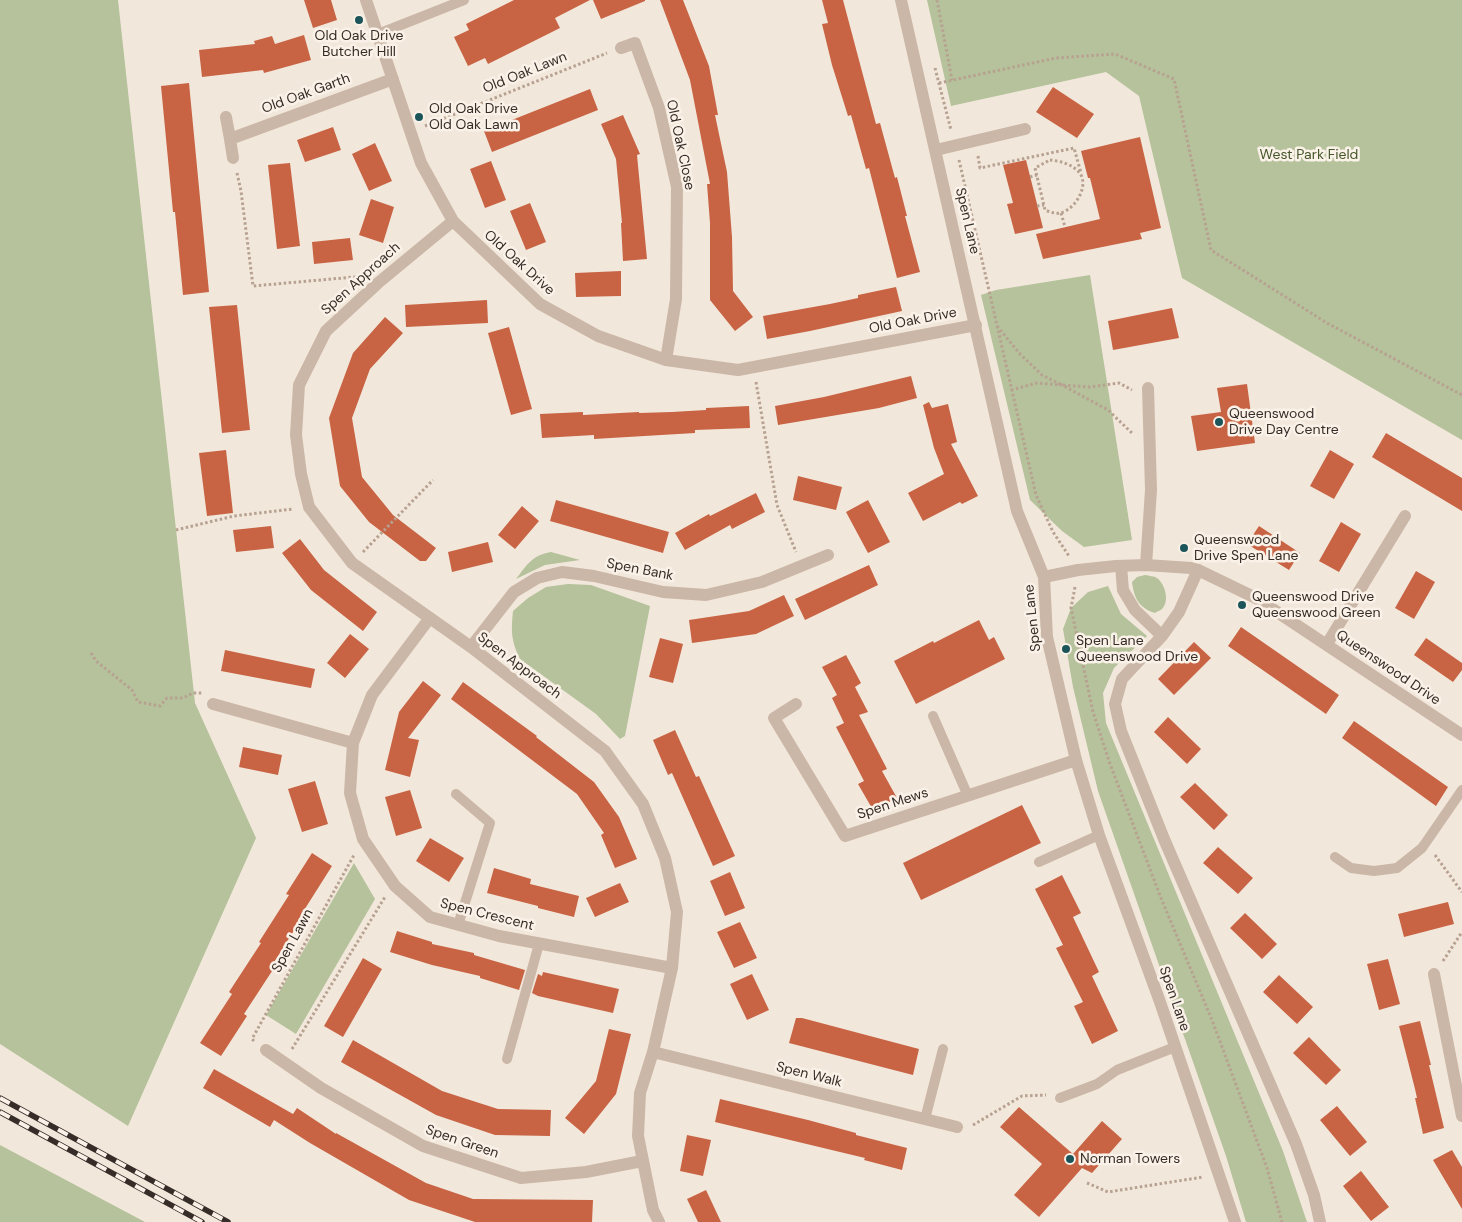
<!DOCTYPE html>
<style>
body{margin:0}
canvas{display:block;background:#f2e7db}
</style>
<canvas width="1462" height="1222"></canvas>
<script>
const c = document.querySelector('canvas').getContext('2d');
c.lineJoin = 'round';
function fillPath(path, color) { c.fillStyle = color; c.fill(path, 'evenodd'); }
function trace(path, color, width, dash) { c.strokeStyle = color; c.lineWidth = width; c.lineCap = dash ? 'butt' : 'round'; c.setLineDash(dash || []); c.stroke(path); }
function write(font, color, halo, rows, align = 'center') {
  c.font = font + ' "DM Sans",sans-serif'; c.lineWidth = 5; c.setLineDash([]); c.textBaseline = 'middle'; c.strokeStyle = halo; c.fillStyle = color; for (const [text, x, y, turn = 0] of rows) {
    c.save(); c.translate(x, y); c.rotate((+turn || 0) * Math.PI / 180); c.textAlign = isNaN(turn) ? turn : align; if (halo) c.strokeText(text, 0, 0); c.fillText(text, 0, 0); c.restore();
  }
}
fillPath(new Path2D(`
 M0,0H118L195,703L256,838L128,1126L0,1044Z
 M927,0H1462V440L1182,278L1139,96L1106,72L951,106Z
 M1090,275L1132,540L1084,547L1062,531L1030,500L981,295L996,290Z
 M551,552L580,560L545,565L516,579C527,565 532,555 551,552Z
 M1145,575C1149,576 1154,576 1157,578C1165,584 1170,601 1162,609C1160,611 1157,611 1155,613C1139,608 1134,598 1132,582L1137,577Z
 M568,584L591,585L650,606L625,736L620,739L596,714L520,659C511,640 511,632 513,611L528,598L546,587Z
 M1108,586L1121,614L1147,636L1114,668L1103,693L1106,723L1283,1151L1307,1222H1246L1226,1156L1098,791L1073,687L1063,629L1071,608L1088,592Z
 M354,863L375,899L296,1034L266,1015Z
 M0,1145L145,1222H0Z`), '#b5c29b');
fillPath(new Path2D(`
 M304,0H331L337,20L313,28Z
 M514,0H590L555,18L560,28L488,64L485,58L468,66L454,37L469,30L466,24Z
 M593,0H645V1L601,19Z
 M660,0H683L709,66L718,115H715L727,172L732,237L733,291L753,317L735,331L710,300V223L707,184H710L690,80Z
 M822,0H843L876,124L880,123L895,178L897,177L907,216H905L920,272L897,278L869,168L866,169L851,115L848,116L832,65L822,24L828,23Z
 M304,35L311,60L264,73L263,70L202,77L199,50L255,44L254,41L272,36L275,44Z
 M189,83L209,292L183,295L175,212H173L161,86Z
 M1053,87L1094,114L1077,138L1036,112Z
 M590,89L598,110L492,152L484,131Z
 M623,115L640,154L637,155L647,259L623,261L621,223H622L616,159L601,124Z
 M333,127L341,150L305,162L297,140Z
 M1140,137L1161,228L1140,233L1142,239L1043,259L1036,234L1100,219L1090,178H1088L1081,151Z
 M375,143L392,181L369,191L352,154Z
 M1026,160L1043,228L1015,234L1007,204L1013,203L1003,165Z
 M491,161L506,200L485,208L470,169Z
 M290,163L300,246L277,249L268,165Z
 M371,199L394,207L383,243L359,235Z
 M530,203L546,242L526,250L510,211Z
 M350,238L353,260L314,264L312,242Z
 M621,271V296L576,297L575,273Z
 M896,287L902,311L810,331L767,339L763,316L830,304L858,298V295Z
 M487,300L488,323L406,327L405,305Z
 M237,305L250,430L222,433L209,307Z
 M1172,308L1179,338L1113,350L1108,321Z
 M385,317L403,333L370,369L352,418L362,477L393,515L436,548L426,561H420L369,522L340,486L329,418L353,353Z
 M509,327L532,409L511,415L488,333Z
 M911,376L917,398L879,408L778,425L775,406L824,397Z
 M1247,384L1255,443L1197,451L1191,416L1221,412L1217,388Z
 M929,402L932,408L948,404L957,442L951,444L978,496L962,504L960,502L923,521L908,493L944,474L934,448L923,405Z
 M749,406L750,428L695,430V433L594,439V435L542,438L540,414L583,412V415L639,412V413L672,412L706,410V408Z
 M1386,433L1462,478V511L1372,457Z
 M226,450L233,513L207,516L199,453Z
 M1330,450L1354,464L1334,499L1310,486Z
 M798,476L842,487L836,510L793,500Z
 M756,493L765,512L732,529L730,525L685,550L675,533L709,514L710,516Z
 M556,500L669,532L663,553L550,521Z
 M868,500L890,542L868,553L846,512Z
 M522,506L539,521L515,549L498,535Z
 M1341,522L1361,534L1339,572L1319,561Z
 M271,526L274,548L236,552L233,530Z
 M1259,526L1300,553L1289,570L1247,544Z
 M300,539L324,570L377,612L363,631L311,590L282,553Z
 M488,542L493,562L452,572L448,552Z
 M869,565L878,585L805,620L795,599Z
 M1416,571L1435,582L1414,619L1395,608Z
 M784,595L794,616L756,634L692,643L689,620L749,611Z
 M979,620L989,640L994,637L1005,659L916,704L894,661L933,641L934,643Z
 M1241,627L1339,695L1326,714L1228,646Z
 M350,634L369,649L345,678L327,663Z
 M660,638L683,644L673,683L649,677Z
 M1426,638L1462,663V670L1453,682L1414,655Z
 M1194,642L1211,658L1174,695L1158,679Z
 M225,650L315,669L311,688L221,671Z
 M846,655L861,683L855,687L868,712L859,715L887,769L882,771L897,798L873,810L858,784L864,781L836,727L844,723L832,698L837,695L822,667Z
 M423,681L441,695L408,738L419,740L410,777L385,770L399,712Z
 M463,682L537,736L536,737L594,782L619,817L637,859L615,868L601,835L604,833L577,794L451,699Z
 M1168,717L1201,749L1187,764L1154,732Z
 M1354,721L1448,787L1436,806L1342,738Z
 M675,730L696,777L699,776L735,856L713,866L672,773L668,775L653,740Z
 M243,747L282,755L278,775L239,767Z
 M315,781L328,824L302,832L288,789Z
 M1195,783L1228,815L1214,830L1180,797Z
 M410,790L422,828L396,836L385,797Z
 M1022,805L1041,843L921,900L903,863Z
 M430,838L464,858L449,882L416,861Z
 M1218,847L1253,878L1238,894L1203,863Z
 M312,853L332,866L301,915L303,916L273,964L276,965L244,1014L247,1016L221,1056L200,1043L232,994L229,992L261,943L259,942L289,895L286,894Z
 M494,868L531,879L530,884L579,896L574,917L538,908V906L487,893Z
 M730,872L745,908L725,916L710,881Z
 M1062,875L1081,913L1073,917L1099,972L1092,976L1118,1031L1092,1044L1074,1006L1083,1002L1056,948L1063,945L1035,889Z
 M620,883L629,902L595,917L586,898Z
 M1448,902L1454,924L1404,937L1398,914Z
 M1245,913L1277,944L1262,959L1230,928Z
 M740,922L757,958L734,968L717,932Z
 M397,931L432,942V944L474,953V955L525,970L519,990L480,978V976L432,965L390,952Z
 M363,958L382,969L343,1037L324,1026Z
 M1388,959L1400,1004L1379,1010L1367,964Z
 M543,972L619,989L613,1013L538,996L532,993L538,974L542,976Z
 M752,974L769,1010L747,1020L730,984Z
 M1279,975L1313,1007L1297,1024L1263,992Z
 M796,1018H802L919,1049L913,1075L789,1043Z
 M1420,1021L1431,1065H1429L1444,1128L1423,1134L1415,1098H1417L1415,1089L1399,1026Z
 M609,1029L631,1034L616,1094L584,1134L565,1118L596,1081Z
 M1309,1037L1341,1070L1326,1085L1293,1053Z
 M353,1040L442,1091L498,1109L551,1110L550,1136L495,1135L436,1115L341,1062Z
 M214,1069L293,1114L297,1108L336,1134V1133L426,1183L473,1199L593,1200L592,1222H475L409,1200L310,1143L274,1120L270,1127L203,1088Z
 M720,1099L808,1120L856,1133V1135L907,1148L902,1170L864,1160L865,1158L715,1122Z
 M1337,1106L1367,1142L1350,1156L1320,1120Z
 M1019,1107L1073,1154L1102,1121L1122,1139L1092,1173L1082,1168L1039,1217L1014,1195L1042,1164L1000,1127Z
 M687,1135L711,1140L703,1176L680,1171Z
 M1452,1150L1462,1167V1209L1433,1160Z
 M1361,1171L1389,1207L1371,1221L1343,1186Z
 M706,1190L714,1207L721,1222H698L687,1199Z`), '#c86444');
trace(new Path2D(`
 M937,0L952,80
 M935,68L951,130
 M939,83L1056,58L1115,54L1174,79L1211,250L1327,323L1462,395
 M425,126L607,53
 M978,156L980,168L1074,148L1081,173
 M959,160L1036,495L1053,532L1069,556
 M1050,160C1061,161 1075,165 1081,175C1088,189 1074,210 1060,213C1055,214 1050,212 1045,210L1035,168Z
 M237,173L241,191L253,286L354,277L359,278
 M1030,177L1037,175
 M1037,206L1044,205
 M1061,213L1065,227
 M997,326L1020,354L1042,375L1062,385L1090,387L1119,383L1132,390
 M756,382L777,505L796,552
 M1011,390L1037,383L1062,385L1108,410L1133,434
 M176,530L234,516L293,509
 M363,552L433,480
 M1075,587L1071,608L1093,712L1110,764L1161,898L1212,1020L1267,1168L1282,1222
 M91,653L96,661L132,690L138,702L160,706L167,698H183L193,693H202
 M1435,855L1462,892
 M1443,961L1462,932
 M254,1041L252,1039L354,855
 M292,1049L385,897
 M973,1125L1022,1096L1046,1095
 M1087,1183L1108,1192L1203,1177`), '#b7a191', 3, [2.5, 2.5]);
trace(new Path2D(`
 M378,34L464,0
 M933,716L968,796
 M456,794L490,823L458,925
 M1335,857L1351,868L1374,871L1397,868L1422,848L1462,790
 M1039,862L1099,835
 M507,1059L539,944
 M1060,1098L1097,1084L1117,1070L1175,1047
 M925,1119L943,1049`), '#cbb7a7', 10);
trace(new Path2D(`
 M366,0L421,163L453,221L540,304L598,336L666,360L738,370L976,325
 M621,48L635,43L659,108L677,187L676,299L666,360
 M226,117L230,139
 M936,150L1025,129
 M233,158L230,139L393,79
 M453,221L378,283L326,331L299,385L296,435L301,474L309,507L352,563L471,647L605,751L643,804L665,858L677,912L672,968L653,1052L640,1093L638,1136L653,1210L659,1222
 M1146,565L1151,490L1148,388
 M1121,566L1123,590L1135,610L1162,636
 M1198,570L1179,612L1162,636L1122,679L1115,704L1121,731L1164,839L1296,1144L1314,1195L1320,1222
 M429,619L372,695L353,743L350,793L363,839L395,886L430,917L499,936L672,968
 M1327,644L1405,516
 M471,647L514,592L537,578L562,572L594,576L663,592L706,595L762,582L828,555
 M213,704L353,743
 M796,704L774,718L845,836L1076,760
 M1434,974L1462,1116
 M266,1050L321,1088L423,1146L521,1178L586,1172L642,1161
 M653,1052L957,1127`), '#cbb7a7', 12);
trace(new Path2D(`
 M901,0L1017,511L1044,577L1047,637L1076,760L1099,835L1160,1002L1235,1222
 M1044,577L1078,570L1116,566L1146,565L1191,568L1198,570L1256,598L1462,735`), '#cbb7a7', 12);
const rail = new Path2D(`
 M0,1098L228,1222
 M0,1112L202,1222`);
trace(rail, '#372d28', 5.5);
trace(rail, '#faf2e8', 4, [11]);
for (const [x, y, r, color] of [
 [359,20,5,"#1c5559"],
 [419,117,5,"#1c5559"],
 [1219,422,5,"#1c5559"],
 [1184,548,5,"#1c5559"],
 [1242,605,5,"#1c5559"],
 [1066,649,5,"#1c5559"],
 [1070,1159,5,"#1c5559"]
]) { const dot = new Path2D(); dot.arc(x, y, r, 0, 2 * Math.PI); c.fillStyle = color; c.fill(dot); trace(dot, '#faf2e8', 2); }
write('14px', '#372d28', '#faf2e8', [
 ["Old Oak Drive",359,36,"center"],
 ["Butcher Hill",359,52,"center"],
 ["Old Oak Drive",429,109],
 ["Old Oak Lawn",429,125],
 ["Queenswood",1229,414],
 ["Drive Day Centre",1229,430],
 ["Queenswood",1194,540],
 ["Drive Spen Lane",1194,556],
 ["Queenswood Drive",1252,597],
 ["Queenswood Green",1252,613],
 ["Spen Lane",1076,641],
 ["Queenswood Drive",1076,657],
 ["Norman Towers",1080,1159]
], 'left');
write('14px', '#372d28', '#faf2e8', [
 ["Old Oak Lawn",525,73,-22],
 ["Old Oak Garth",306,94,-20],
 ["Old Oak Close",680,145,78],
 ["Spen Lane",967,221,77],
 ["Old Oak Drive",519,263,42],
 ["Spen Approach",361,279,-42],
 ["Old Oak Drive",913,321,-11],
 ["Spen Bank",640,570,11],
 ["Spen Lane",1033,618,-96],
 ["Spen Approach",519,666,37],
 ["Queenswood Drive",1388,668,34],
 ["Spen Mews",893,804,-18],
 ["Spen Crescent",487,915,14],
 ["Spen Lawn",293,941,-61],
 ["Spen Lane",1174,999,71],
 ["Spen Walk",809,1075,14],
 ["Spen Green",462,1142,19]
]);
write('14px', '#46562b', '#faf2e8', [
 ["West Park Field",1309,155]
]);
</script>
